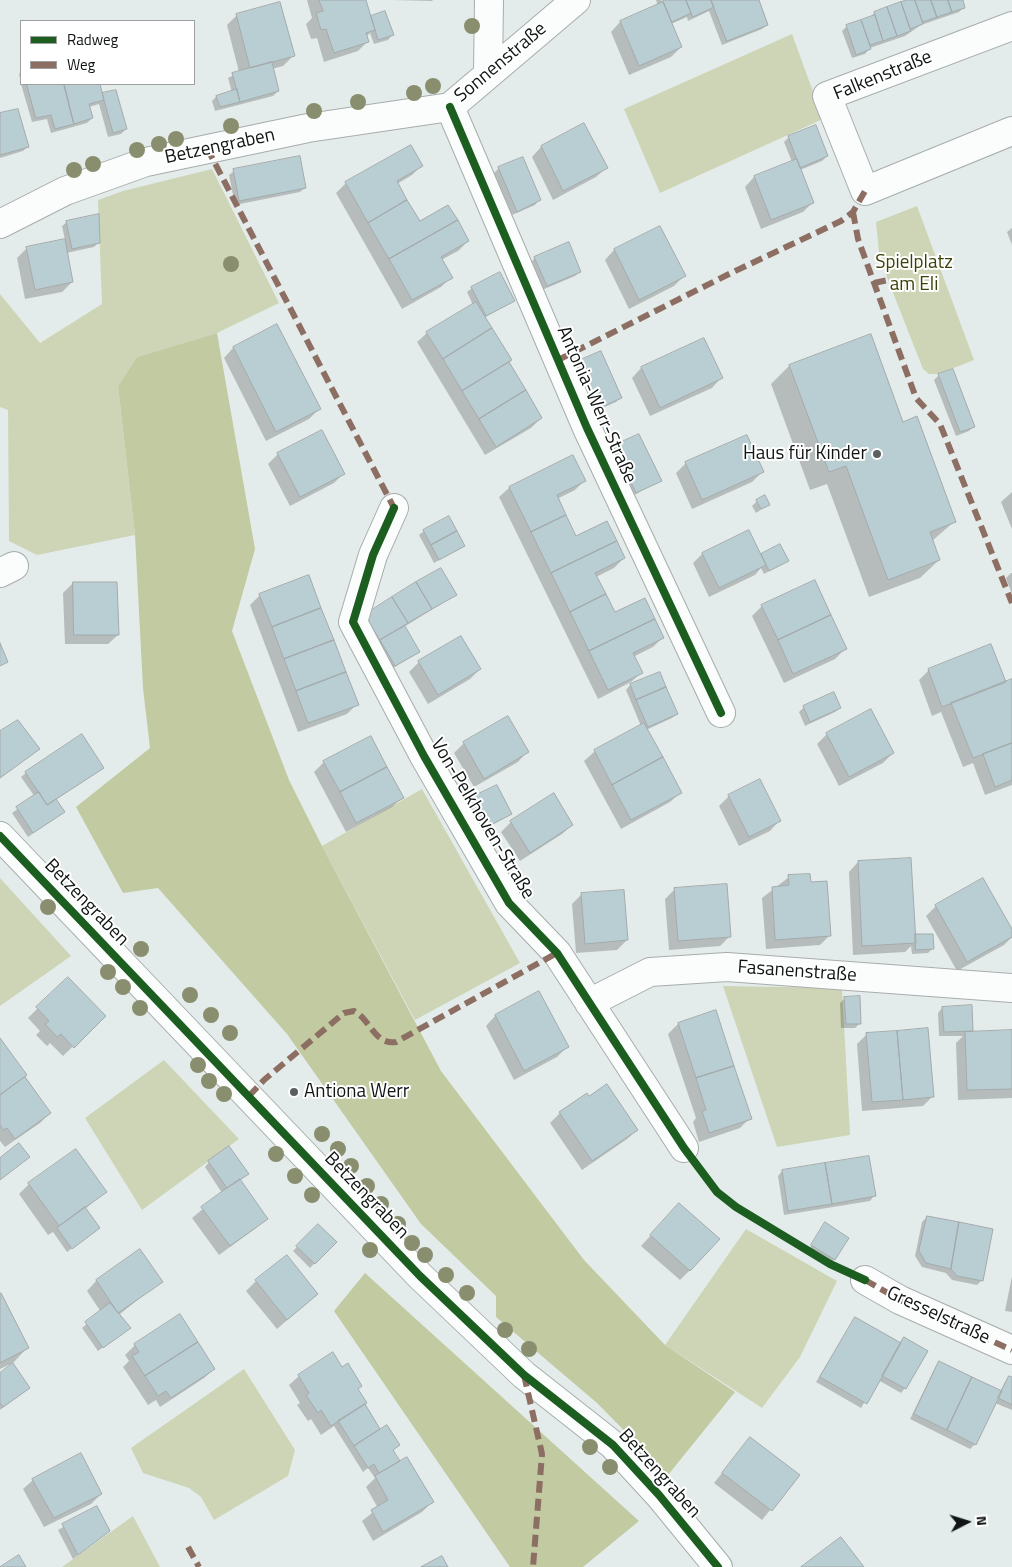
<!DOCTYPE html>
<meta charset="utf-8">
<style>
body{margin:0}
#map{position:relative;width:1012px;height:1567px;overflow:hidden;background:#e4eceb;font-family:"Titillium Web",sans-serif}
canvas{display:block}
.legend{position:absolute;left:20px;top:20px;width:175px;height:65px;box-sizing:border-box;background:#fff;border:1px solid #9fa1a1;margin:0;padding:6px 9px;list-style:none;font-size:15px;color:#101514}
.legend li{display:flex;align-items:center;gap:10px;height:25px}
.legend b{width:25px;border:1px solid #9fa1a1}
.north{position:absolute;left:942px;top:1497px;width:50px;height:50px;-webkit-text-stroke:4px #fff;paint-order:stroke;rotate:85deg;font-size:14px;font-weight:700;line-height:20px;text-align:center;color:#101514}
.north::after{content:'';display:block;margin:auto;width:18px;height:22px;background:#101514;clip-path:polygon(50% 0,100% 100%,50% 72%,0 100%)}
</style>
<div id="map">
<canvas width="1012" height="1567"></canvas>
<ul class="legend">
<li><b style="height:6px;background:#1b5e20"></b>Radweg</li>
<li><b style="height:6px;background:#8d6e63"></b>Weg</li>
</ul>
<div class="north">N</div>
</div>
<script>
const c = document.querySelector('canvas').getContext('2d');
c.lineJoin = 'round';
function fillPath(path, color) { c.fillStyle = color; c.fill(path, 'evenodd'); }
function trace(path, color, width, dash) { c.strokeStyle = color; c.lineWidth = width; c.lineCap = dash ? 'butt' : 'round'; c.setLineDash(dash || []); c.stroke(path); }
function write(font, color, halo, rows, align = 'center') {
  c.font = font + ' "Titillium Web",sans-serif'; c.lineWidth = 4; c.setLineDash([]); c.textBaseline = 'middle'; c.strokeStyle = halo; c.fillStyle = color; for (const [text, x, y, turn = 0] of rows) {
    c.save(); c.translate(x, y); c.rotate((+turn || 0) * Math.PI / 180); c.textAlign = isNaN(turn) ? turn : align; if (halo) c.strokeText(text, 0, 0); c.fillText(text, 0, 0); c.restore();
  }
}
fillPath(new Path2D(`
 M792,34L823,119L660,193L624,109Z
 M212,169L279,303L217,333L137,357L118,386L135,535L37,555L9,541L8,410L0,407V294L40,343L102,304L98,200L123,191Z
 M917,206L974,360L938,374H929L923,369L888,280L879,252L876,222Z
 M422,789L520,963L415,1020L322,846Z
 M0,878L71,956L0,1006Z
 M723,986L842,988L850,1135L777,1147Z
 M164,1060L239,1139L142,1210L85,1118Z
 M746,1229L837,1281L800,1357L762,1408L665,1345Z
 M244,1369L295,1450L288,1476L214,1520L201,1497L189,1488L143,1473L131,1448Z
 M133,1516L160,1567H62Z`), '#cdd5b6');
fillPath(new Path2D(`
 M217,333L255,549L232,631L289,780L322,846L441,1071L537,1198L584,1260L665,1345L735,1392L668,1475L597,1403L496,1317V1296L421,1224L287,1034L158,888L123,893L76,807L150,748L143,688L135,535L118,386L137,357Z
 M365,1273L639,1521L583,1567H510L334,1311Z`), '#c1caa1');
fillPath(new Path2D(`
 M307,0H365L370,17L384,13L392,35L388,40L374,44L370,33L366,37L368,41L358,51L324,62L317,38L311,39L306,24L312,18Z
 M391,0H433L432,1Z
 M656,0H661L663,3H665L664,0H757L767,25L762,29L722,45L709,11L688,21L687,17L671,24L681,47L671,57L629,75L611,32L620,22L658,6Z
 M911,0H961L964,7L959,12L921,25L905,36L870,48L865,54L852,58L842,31L847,26L870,18L874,13Z
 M237,15L293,56L283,66L272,69L278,91L273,96L215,111L212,101L216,97L232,92L228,78L239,72L227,25Z
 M21,71V83L19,74Z
 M21,84H98L101,95L126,129L121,134L108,137L99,104L89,107L92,118L87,123L51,133L47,119L32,122Z
 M0,114L28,146L23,151L0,158Z
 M584,124L606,168L596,177L553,200L532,157L541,147Z
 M789,137L827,156L822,161L800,170L813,202L803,212L761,229L745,187L754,177L792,162L784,142Z
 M411,146L421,166L412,175L397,184L419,223L468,241L458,251L441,260L451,277L441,287L402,309L336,193L346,183Z
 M499,168L539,200L535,205L512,215L494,173Z
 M234,171L305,188L300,192L235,205L229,175Z
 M67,222L99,242L94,247L66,253L72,282L62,292L25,299L17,258L27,248L65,240L62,226Z
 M660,227L684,276L674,286L629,309L605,260L614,250Z
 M1012,228V245L1007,232Z
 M535,258L580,271L575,276L542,290L530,263Z
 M472,288L513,301L484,318L541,418L531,428L485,455L417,342L427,333L473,305L467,292Z
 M870,336L903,423L955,521L932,541L939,560L920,578L869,597L827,484L810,490L771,384L789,366Z
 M704,339L721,378L712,388L650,416L632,378L641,368Z
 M233,348L319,409L309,419L266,441L224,358Z
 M600,353L620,398L616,402L591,413L572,368L576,363Z
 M939,375L973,427L969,431L956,436L934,380Z
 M614,447L660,480L631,497L609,452Z
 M278,454L344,473L334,483L290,506L268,464Z
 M573,457L584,481L575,490L557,499L576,537L624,558L614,568L596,577L614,614L663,637L653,647L633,657L641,673L631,682L598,699L499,497L509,488Z
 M686,463L762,472L752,482L692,509L676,473Z
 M1012,492V529L1001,502Z
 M757,501L768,505L756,513L752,506Z
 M424,531L464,546L434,563L419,535Z
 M702,554L762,555L787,561L764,574L761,568L755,575L709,597L693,563Z
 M1011,573H1012V594L1006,578Z
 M73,583L118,635L108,644H65L63,593Z
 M260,595L357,704L347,714L298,732L250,605Z
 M455,595L404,627L419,652L390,670L365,616Z
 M762,606L845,649L835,659L784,683L752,616Z
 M419,662L480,669L470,679L428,704L409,672Z
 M929,670L1006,683L1012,681V785L985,795L973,763L963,767L941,712L932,716L919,680Z
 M659,673L677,714L672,718L646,730L680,793L670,802L621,829L584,761L594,752L641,726L626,690L630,685Z
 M804,707L840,708L835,712L805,726L799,712Z
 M827,734L893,753L883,763L839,786L817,744Z
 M464,743L527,752L518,762L474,787L454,753Z
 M324,762L402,798L392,807L346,832L314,772Z
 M103,767L55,800L63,812L28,837L12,813L35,797L21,777L26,773Z
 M760,781L779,821L770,831L739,846L719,806L729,796Z
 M469,800L511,814L478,833L465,805Z
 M511,822L572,825L562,834L520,861L501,832Z
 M858,862L914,936L933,948L928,953L912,954L911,946L905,952L853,955L849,872Z
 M789,877L809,884L829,936L820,945L766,949L762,898Z
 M675,889L730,936L720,946L669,950L665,899Z
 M582,894L627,940L617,950L576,953L572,904Z
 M936,906L1012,932V937L1004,945L957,971L926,916Z
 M68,978L104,1016L63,1056L50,1043L47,1046L36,1035L40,1031L28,1018Z
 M538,993L567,1047L557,1057L514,1080L486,1026L495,1016Z
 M845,998L860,1023L855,1028H841L840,1003Z
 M942,1008L972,1031L970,1033L1012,1031V1098L958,1100L956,1043L963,1036H939L938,1013Z
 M715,1012L750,1118L740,1128L699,1142L693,1122L696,1118L668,1034L678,1024Z
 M867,1034L933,1096L923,1106L862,1111L857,1044Z
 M0,1040L50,1113L40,1123L5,1147L0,1141Z
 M589,1098L637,1130L627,1139L582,1170L550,1123L560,1113Z
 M209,1162L248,1174L239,1181L266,1219L256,1228L219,1255L192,1218L222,1193L205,1167Z
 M782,1171L874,1196L870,1201L784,1215L778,1176Z
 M29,1184L105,1192L85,1209L99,1228L67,1252L53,1232L48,1235L19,1194Z
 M670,1214L690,1270L680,1280L641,1246Z
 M927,1217L982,1280L977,1285L952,1280L946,1273L922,1267L915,1256L922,1222Z
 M826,1224L834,1260L830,1264L808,1250Z
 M318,1225L335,1242L310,1268L293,1251Z
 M140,1251L161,1281L120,1314L130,1328L98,1351L82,1328L101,1312L87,1291L96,1281Z
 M1012,1276V1312L1005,1311Z
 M256,1281L317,1294L277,1329L246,1291Z
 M0,1295L27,1348L13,1363L0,1369Z
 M855,1318L899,1343L904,1338L905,1388L901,1393L878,1380L861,1408L816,1382Z
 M135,1345L214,1369L204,1378L160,1407L156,1400L148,1405L123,1367L129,1361L125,1355Z
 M940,1363L1000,1392L1005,1382L1009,1377L1012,1378V1410L995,1403L975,1444L970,1449L910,1419L935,1368Z
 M0,1374L29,1388L0,1410Z
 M299,1376L357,1390L380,1431L398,1445L392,1451L399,1463L432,1502L422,1512L373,1541L362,1521L378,1508L366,1487L375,1478L368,1468L363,1472L334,1426L321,1435L311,1419L308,1421L297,1405L300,1403L289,1385Z
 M750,1438L798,1476L762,1520L714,1483Z
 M33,1480L101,1494L91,1504L44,1527L23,1489Z
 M97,1508L109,1531L73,1559L58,1530Z`), '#0003');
const building = new Path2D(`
 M319,0H366L375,30L366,33L369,42L334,53L326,29L321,30L316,13L323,11Z
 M663,0H686L691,13L672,22Z
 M686,0H711L714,7L693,17Z
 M711,0H759L768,25L727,41Z
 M907,0H915L923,24L910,29L901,2Z
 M915,0H931L937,17L923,22Z
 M931,0H948L952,12L937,17Z
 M948,0H963L965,8L952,12Z
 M280,2L295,56L250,68L236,14Z
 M663,2L682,47L639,66L620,21Z
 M901,2L911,31L897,36L887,7Z
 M887,7L897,36L883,41L874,12Z
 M385,11L394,35L378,40L371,16Z
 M875,15L883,41L870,45L861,20Z
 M861,20L871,49L856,55L846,25Z
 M272,62L279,91L240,102L232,73Z
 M27,84H64L74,124L55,129L51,115L36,118Z
 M64,84H100L104,100L89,104L93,118L74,124Z
 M237,89L240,102L220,107L216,96Z
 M116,90L127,129L113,133L102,93Z
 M18,109L29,147L0,155V113Z
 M584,123L608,168L563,191L541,146Z
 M816,125L828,156L800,168L788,136Z
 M411,145L423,166L397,181L407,200L368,223L345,182Z
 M300,156L306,188L239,201L233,169Z
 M523,157L541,200L517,212L498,167Z
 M797,159L814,203L771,220L754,176Z
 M407,200L420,221L448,205L458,220L389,259L368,223Z
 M99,214L100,243L72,249L66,221Z
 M458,220L469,241L441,257L453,278L412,300L389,259Z
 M660,226L686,276L639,300L614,249Z
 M65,239L73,282L35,290L26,247Z
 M569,242L581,272L547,286L534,257Z
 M500,272L515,301L486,316L471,287Z
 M476,302L492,328L443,359L426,332Z
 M277,324L321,409L276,432L233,347Z
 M492,328L512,360L462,391L443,359Z
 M871,334L903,422L917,416L956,522L930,532L940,560L888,580L846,466L829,472L789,365Z
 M704,338L723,378L660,408L641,367Z
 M601,351L622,398L596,409L576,362Z
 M509,362L526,390L479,419L462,391Z
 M953,369L975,427L960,432L938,374Z
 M526,390L542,418L496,447L479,419Z
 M322,430L345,474L300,497L277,453Z
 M639,434L662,481L636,493L613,446Z
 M747,435L764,472L702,500L685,462Z
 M573,455L586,481L557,495L566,515L531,532L509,487Z
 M765,495L770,505L761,509L756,500Z
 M566,515L576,536L607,521L617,541L551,573L531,532Z
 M449,516L457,531L431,545L423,530Z
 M749,530L766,565L719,588L702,553Z
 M457,531L465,546L439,560L431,545Z
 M617,541L625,558L595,573L606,594L570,612L551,573Z
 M780,544L789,561L769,571L761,554Z
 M441,568L457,595L432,609L416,582Z
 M309,575L321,608L272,627L259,594Z
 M815,580L831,615L778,640L761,605Z
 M73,582H117L119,635H74Z
 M416,582L432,609L408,623L392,597Z
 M606,594L615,612L645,598L655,619L589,651L570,612Z
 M392,597L408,623L380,640L364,615Z
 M321,608L334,640L284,659L272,627Z
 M831,615L847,649L793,674L778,640Z
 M655,619L664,638L633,653L643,673L608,690L589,651Z
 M405,626L420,652L395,666L380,640Z
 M461,636L481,669L438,695L418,661Z
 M334,640L346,672L296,691L284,659Z
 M0,643L8,662L0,666Z
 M991,644L1006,682L942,707L928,669Z
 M346,672L359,705L308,723L296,691Z
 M660,672L666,687L636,700L630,684Z
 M1012,679V743L973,758L951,703Z
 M666,687L678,714L648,727L636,700Z
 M834,692L841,708L810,722L803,706Z
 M871,709L894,753L849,777L826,733Z
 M508,716L529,752L484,779L463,742Z
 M18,720L40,749L0,778V731Z
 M644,723L663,757L612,785L594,750Z
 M82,734L104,768L47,805L25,772Z
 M371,736L387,767L340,792L323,761Z
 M1012,743V780L995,787L983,754Z
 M663,757L682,793L631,820L612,785Z
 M387,767L404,798L356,823L340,792Z
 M760,779L781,821L749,837L728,795Z
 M497,785L512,814L483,829L468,799Z
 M39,792L47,805L56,799L65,812L33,833L16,807Z
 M554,793L573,825L530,853L510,821Z
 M911,858L916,943L862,946L858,861Z
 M810,874L811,882L827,881L831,936L775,940L772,887L789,885L788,875Z
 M983,878L1012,929V937L967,962L935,905Z
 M727,884L731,937L678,941L674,888Z
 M624,890L628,940L585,944L581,893Z
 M915,934H933L934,949L916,950Z
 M68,977L106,1016L74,1048L61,1034L57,1037L45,1024L49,1021L36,1007Z
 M539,991L569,1047L524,1071L495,1015Z
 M860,996L861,1024H846L844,997Z
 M972,1005L973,1031L944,1032L942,1007Z
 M716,1010L734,1066L696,1078L678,1023Z
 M928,1028L934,1097L903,1100L897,1031Z
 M1012,1030V1089L967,1090L965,1032Z
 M897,1031L903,1100L872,1102L866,1033Z
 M0,1038L27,1075L0,1095Z
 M734,1066L752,1119L709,1133L702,1111L706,1110L696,1078Z
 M25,1077L51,1113L15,1139L7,1128L3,1130L0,1125V1095Z
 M607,1084L638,1130L592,1161L559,1112L587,1093L589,1096Z
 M19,1143L30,1157L0,1180V1158Z
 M229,1146L249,1174L227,1188L208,1161Z
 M76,1149L107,1192L59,1226L28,1183Z
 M869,1156L876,1196L832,1204L825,1163Z
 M825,1163L832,1204L788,1211L782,1170Z
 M240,1179L268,1219L230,1246L201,1207Z
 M679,1203L720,1239L690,1271L650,1235Z
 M85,1207L100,1228L72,1249L57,1228Z
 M927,1216L959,1222L951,1269L926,1263L919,1251Z
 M825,1222L849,1238L835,1260L811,1245Z
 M959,1222L993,1229L983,1281L957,1276L951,1269Z
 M318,1224L337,1242L315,1264L296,1246Z
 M140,1249L163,1282L118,1313L96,1280Z
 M287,1255L318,1294L287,1320L255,1280Z
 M1,1293L29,1348L0,1363V1294Z
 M110,1303L131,1328L103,1348L85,1322Z
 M180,1314L198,1342L145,1376L132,1356L139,1352L134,1344Z
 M855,1317L901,1343L867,1404L820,1377Z
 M904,1337L928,1351L906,1389L882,1376Z
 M198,1342L215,1369L171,1398L166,1391L158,1396L145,1376Z
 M333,1352L342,1367L348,1363L362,1386L358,1389L367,1403L331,1426L321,1410L318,1413L306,1395L309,1393L298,1375Z
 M939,1361L972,1377L947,1430L914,1414Z
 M13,1363L30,1388L3,1407L0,1403V1373Z
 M1009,1376L1012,1377V1405L998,1398Z
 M972,1377L1002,1391L976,1445L947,1430Z
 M365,1404L380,1429L354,1446L338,1421Z
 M387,1425L400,1445L393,1450L400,1461L379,1473L374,1464L368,1468L354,1446Z
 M750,1437L800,1475L772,1511L722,1473Z
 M81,1453L102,1494L54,1518L32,1479Z
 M407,1457L434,1502L383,1532L371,1510L388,1500L375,1476Z
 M97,1506L110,1531L78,1555L62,1524Z
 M841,1537L864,1567H801Z
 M19,1555L26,1567H0Z
 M442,1556L448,1567H421Z`);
fillPath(building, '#b8ced2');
trace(building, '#a4aaab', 1);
const street = new Path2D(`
 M1012,26L827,96L865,191L1012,131
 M488,72L489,0
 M450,107L587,428L721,713
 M450,107L576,0
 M0,224L65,191L146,162L308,128L450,107
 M394,508L373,555L353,622L424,756L509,903L557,953L684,1148
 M0,573L14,566
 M0,836L420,1276L524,1375L613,1445L659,1495L718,1567
 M589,1003L650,972L727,967L1012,988
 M865,1280L900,1300L1012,1350`);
trace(street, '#a7adac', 30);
trace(street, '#fbfcfc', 28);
trace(new Path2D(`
 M207,148L394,508
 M853,212L858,239L916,398L940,424L1012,603
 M874,283L888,280
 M558,360L731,273L841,221L853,212L865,191
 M249,1096L264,1080L344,1013L354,1011C371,1020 374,1045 396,1042L557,953
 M865,1280L900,1300L1012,1350
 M524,1375L542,1454L533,1567
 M188,1547L199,1567`), '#8d6e63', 6, [12, 6]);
trace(new Path2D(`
 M450,107L587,428L721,713
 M394,508L373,555L353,622L424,756L509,903L557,953L684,1148L717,1192L736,1207L830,1264L865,1280
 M0,836L420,1276L524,1375L613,1445L659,1495L718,1567`), '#1b5e20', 8);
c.fillStyle = '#888e6e';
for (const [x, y] of [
 [472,26],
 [433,86],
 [414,93],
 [358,102],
 [314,111],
 [231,126],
 [176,139],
 [159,144],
 [137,150],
 [93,164],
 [74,170],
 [231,264],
 [48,907],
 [141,949],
 [108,972],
 [123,987],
 [190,995],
 [140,1008],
 [211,1015],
 [230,1033],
 [198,1065],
 [209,1081],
 [224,1094],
 [322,1134],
 [338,1149],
 [276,1154],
 [351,1166],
 [295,1176],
 [367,1186],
 [312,1195],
 [381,1204],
 [398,1224],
 [412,1243],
 [370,1250],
 [425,1255],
 [446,1275],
 [467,1293],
 [505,1330],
 [529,1349],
 [590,1447],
 [610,1467]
]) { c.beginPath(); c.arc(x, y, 8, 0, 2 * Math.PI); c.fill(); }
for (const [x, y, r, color] of [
 [877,454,5,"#5a605f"],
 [294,1092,5,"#5a605f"]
]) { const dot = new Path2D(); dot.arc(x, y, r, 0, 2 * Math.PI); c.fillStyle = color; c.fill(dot); trace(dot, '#fff', 2); }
write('19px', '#101514', '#fff', [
 ["Sonnenstraße",501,63,-40],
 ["Falkenstraße",883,76,-22],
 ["Betzengraben",220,147,-12],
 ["Antonia-Werr-Straße",596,405,66],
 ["Von-Pelkhoven-Straße",482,819,59],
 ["Betzengraben",86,903,46],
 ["Fasanenstraße",797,972,4],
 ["Betzengraben",366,1196,46],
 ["Gresselstraße",938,1316,25],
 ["Betzengraben",659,1474,48]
]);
write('19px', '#3c4207', '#fff', [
 ["Spielplatz",914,263],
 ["am Eli",914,285]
]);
write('19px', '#101514', '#fff', [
 ["Haus für Kinder",867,454],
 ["Antiona Werr",304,1092,"left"]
], 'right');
</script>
